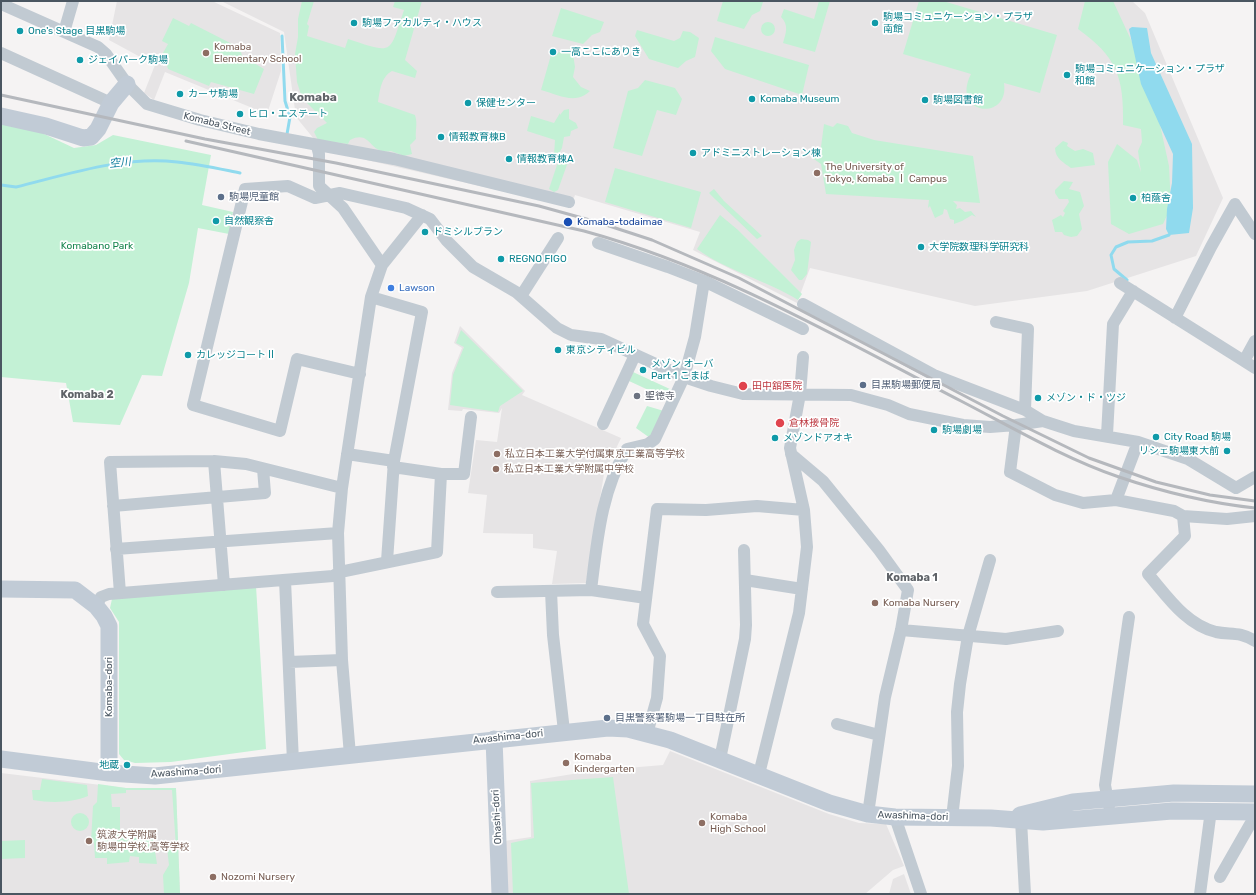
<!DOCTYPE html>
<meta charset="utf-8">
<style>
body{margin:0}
#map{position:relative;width:1256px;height:895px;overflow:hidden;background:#f5f3f3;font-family:Rubik,sans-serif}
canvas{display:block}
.frame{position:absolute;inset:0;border:2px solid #4a5661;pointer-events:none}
</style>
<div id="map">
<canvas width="1256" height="895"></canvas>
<div class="frame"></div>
</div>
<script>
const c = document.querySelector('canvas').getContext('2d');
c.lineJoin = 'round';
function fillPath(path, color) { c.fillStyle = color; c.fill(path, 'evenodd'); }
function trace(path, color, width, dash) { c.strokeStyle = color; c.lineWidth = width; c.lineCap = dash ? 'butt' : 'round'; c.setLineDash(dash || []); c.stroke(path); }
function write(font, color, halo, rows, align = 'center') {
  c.font = font + ' Rubik,"Noto Sans JP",sans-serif'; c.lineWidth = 3.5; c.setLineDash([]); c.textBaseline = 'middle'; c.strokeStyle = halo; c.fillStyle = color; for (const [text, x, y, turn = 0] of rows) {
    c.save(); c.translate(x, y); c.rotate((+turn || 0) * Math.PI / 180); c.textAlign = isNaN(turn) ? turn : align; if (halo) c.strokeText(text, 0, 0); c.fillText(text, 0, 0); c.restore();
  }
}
fillPath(new Path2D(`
 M117,1H212L280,33L281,71L267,114L165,72L154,100L144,93L155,65L109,40Z
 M221,1H1132L1145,13L1223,198L1196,256L1087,291L975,306L810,268L797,303L693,250L700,232L575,195L571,207L323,150L296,117L284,32Z
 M460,326L525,391L522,395L621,438L604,474L586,583L552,584L557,551L533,548V534L483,533L487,495L468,493L476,440L497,442L502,408L499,413L463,409L462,411L448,410L452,373L462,348L454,343Z
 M670,751L829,814L859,823L886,824L904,866L893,870L865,894H507L504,841L531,837L530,781L591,771L663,765Z
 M1,773L126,788H176L180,894H1Z
 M904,874L911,894H889L893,879Z`), '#e6e4e5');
fillPath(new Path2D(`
 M302,1H314L307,24L309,26L307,36L345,48L348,39C394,54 389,55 404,10L393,7L395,1H422L405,60L417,71L415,78L392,71C381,77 380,90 378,102L415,115C418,125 415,129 416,139L410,145L412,154L404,156L391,151C369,156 372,129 350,140L348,144L318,140L314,132L317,128L327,123L302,98L297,82L295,54L298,37V19Z
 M723,1H759L763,2L760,11L752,15L744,29L717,21Z
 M819,1H830L815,52L783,43C786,33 789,25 781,17L784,9L814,19Z
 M919,1H943L1057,35L1040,93L1004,83C1010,122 950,115 971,74L903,54Z
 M1085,1H1113L1132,42L1157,111L1169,166L1171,207L1163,224L1129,234L1111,224L1108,162L1117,144L1137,160L1141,172L1138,151L1142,142L1141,129L1123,125C1124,77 1117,57 1078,29Z
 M561,8L604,22L600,32L592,35L583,44L552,36Z
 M173,18L189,26L191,23L240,48L242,56L264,69L254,94L211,82L209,86L168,69L163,53L168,44L162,41Z
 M761 29a7 7 0 1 1 14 0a7 7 0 1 1-14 0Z
 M637,30L674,41L680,38L683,31L690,32L699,38L695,57L686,61L678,68L649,59L635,36Z
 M715,37L809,65L802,95L725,69L711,51Z
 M572,48L575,67L573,77L581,87L590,91C576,105 559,95 541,90L551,55Z
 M645,80L675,88L682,99L676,115L657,110L642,156L613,148L628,91L638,88Z
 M569,109V119L576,123L578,128L571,131L570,136L564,137L562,148L558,155H554L555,140L527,131L531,116L554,123L560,113V115L564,110Z
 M837,123L848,126L852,133L874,140L973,156L980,203L953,201L957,205L956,209L960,208L965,212L971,211L976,217L972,215L962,221L954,224V220L950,219L947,210L944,209L943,214L935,218L930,206L928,208L929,200L826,194L821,164L811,157L815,151L821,147L824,124L833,127Z
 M1,124L42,133L74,148L96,145L113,135L211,155L202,205L233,212L229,234L198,228L189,283L162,376L142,375L120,425L73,422L66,383L1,377Z
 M1063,141L1068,143L1067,146L1075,151L1083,149L1093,153L1095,165L1071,168C1064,163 1055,158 1055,148Z
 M565,154L569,159L558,190L554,192L549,189L560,156Z
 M615,168L701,192L691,228L605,202Z
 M1064,181L1073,182L1069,189L1080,192L1084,206L1079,214L1082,229L1077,236L1071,237L1064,235L1062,232H1055L1052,220L1061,215L1063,217L1065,213L1063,211L1069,202L1068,199H1059L1055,193V190Z
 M714,189L724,201L762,236L757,239L715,199L709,193Z
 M720,215L738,230L802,294L798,300C766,280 727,271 697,249Z
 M801,239L808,240L811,242L807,274L802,280H799L791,270L795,260L794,250L797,242Z
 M461,330L523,391L500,406L498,412L450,405L453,375L464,347L456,343Z
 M633,372L672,390L668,399L629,381Z
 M647,406L664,411L650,438L636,428Z
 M256,586L266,749L171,762L135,763L124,760L119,754V622L110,608L112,599Z
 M613,777L629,894H513L511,843L534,838L531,783Z
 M42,779L87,785L88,796C71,803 51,803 33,800L32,790H40Z
 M98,784L126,788H176L180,894H164L163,875L169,865L167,848L176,847L172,790H126V793L111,794L112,807H120V837L153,838L157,864L139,863V857L130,856L129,862L107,864V858H95L94,843L91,842L93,806L97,802Z
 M71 822a9 9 0 1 1 18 0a9 9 0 1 1-18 0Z
 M25,840V858L1,859V841Z`), '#c3f1d5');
fillPath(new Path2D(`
 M1132,27L1147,28L1151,53L1192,144L1193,208L1189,233L1169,235L1166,229L1167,209L1172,183L1173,154L1141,84L1129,29Z`), '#90daee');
trace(new Path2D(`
 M282,36L285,101L290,117L287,134
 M1,185L16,187C69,174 122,156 177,162C198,164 220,169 240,173
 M1127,280L1114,269L1111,255L1116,247L1128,242L1152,241L1169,235`), '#90daee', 3);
trace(new Path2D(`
 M1,4L98,47L106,54L127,84L147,104L200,120L259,134L394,159L569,202
 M64,32L73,1
 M1,53L111,103
 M317,146L319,154V186L343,208L382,265
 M598,243L668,267L704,281L803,329
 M1120,283L1244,361L1255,341
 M521,296L558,238
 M371,297L422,312L394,461L387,561
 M803,304L934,375L1025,410L1043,421L1074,431L1138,442L1188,459L1236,488L1255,477
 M1175,318L1211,247L1235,204L1255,234
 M996,322L1028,329L1025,410
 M1244,361L1255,368
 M360,374L297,359L280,431L193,405L245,189L288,186L315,198L340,193L406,208L430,219L447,241L473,267L516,292L557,328L571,335L601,339L684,377L711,386L743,394L851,395L888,405L909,414L963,425L990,427L1016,425L1043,421
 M603,424L635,355
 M1016,425L1010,472L1055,495L1083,503L1116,500L1174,511L1183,516L1227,519L1255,516
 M1107,435L1113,324L1133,291
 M347,454L394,461
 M791,454L823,481L879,550L908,590L901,630L885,697L868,814
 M214,461L224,585
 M441,474H464L471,417
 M1116,500L1138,442
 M113,506L265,493L263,469
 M1183,516L1185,536L1148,574C1167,596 1186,625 1216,632C1231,635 1239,631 1255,641
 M116,549L338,533
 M285,580L293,762
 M745,580L802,589
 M591,590C597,543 601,490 627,449L648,444L655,439L684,377L695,337L704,281
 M551,591L553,635L564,731
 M497,592L591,590L646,598
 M120,593L110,462L214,461L246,464L342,488
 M96,606L101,597L109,594L333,576L340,572L437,552L441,474L393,467
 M901,630L1006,639L1058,631
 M289,662L342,660
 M837,724L879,735
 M647,734L657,698L660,656L643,624L657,509L706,510L757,506L804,510
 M350,755L342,660L338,533L342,488L371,297L382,265L422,215
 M720,759L745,639L746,625L744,550
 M759,774L799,613L807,547L804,510L790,448L800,394L803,357
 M1109,806L1105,785L1129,617
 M895,817L921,894
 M952,818L958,766L957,712L960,684L968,636L990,560
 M1021,820L1025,894
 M1220,877L1252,821L1253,812
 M1200,894L1211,810`), '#c1cad2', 12);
trace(new Path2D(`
 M1,116L46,126L83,138L91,137L98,129L111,103L127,84
 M1,589L75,590L96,606L104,616L109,626V773
 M494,739L500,894
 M1,759L109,773L155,776L608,728L628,729L670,740L829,803L868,814L895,817L991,818L1043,822L1172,811L1255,812
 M1020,815L1073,802L1174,793L1255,794`), '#c1cbd6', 17);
trace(new Path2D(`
 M1,95L205,139L336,163L539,206L597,222L652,240L739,278L1003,416L1089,458L1156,482L1210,495L1255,501
 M186,141L584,231C719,268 837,337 961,401C1013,428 1064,458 1119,477C1163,492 1209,503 1255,508`), '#b5b8bd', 3);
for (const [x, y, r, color] of [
 [354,23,4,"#0f9aa8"],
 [875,23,4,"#0f9aa8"],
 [20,31,4,"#0f9aa8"],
 [553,52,4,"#0f9aa8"],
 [206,53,4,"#8d6e63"],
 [80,60,4,"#0f9aa8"],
 [1067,75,4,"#0f9aa8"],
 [180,94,4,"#0f9aa8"],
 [752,99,4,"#0f9aa8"],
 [925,100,4,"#0f9aa8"],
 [468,103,4,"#0f9aa8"],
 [240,114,4,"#0f9aa8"],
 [441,137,4,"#0f9aa8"],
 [693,153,4,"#0f9aa8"],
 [509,159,4,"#0f9aa8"],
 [817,173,4,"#8d6e63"],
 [221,197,4,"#5c6f8a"],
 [1133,198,4,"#0f9aa8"],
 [216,221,4,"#0f9aa8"],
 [568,222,5,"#1a4fb4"],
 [425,232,4,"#0f9aa8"],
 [921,247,4,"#0f9aa8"],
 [501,259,4,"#0f9aa8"],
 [391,288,4,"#3f7fe0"],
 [558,350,4,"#0f9aa8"],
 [188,355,4,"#0f9aa8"],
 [643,370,4,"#0f9aa8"],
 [863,385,4,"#5c6f8a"],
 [743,386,5,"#e0444e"],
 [637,396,4,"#6b7280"],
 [1038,398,4,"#0f9aa8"],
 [780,423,5,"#e0444e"],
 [934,430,4,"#0f9aa8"],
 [1156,437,4,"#0f9aa8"],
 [775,438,4,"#0f9aa8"],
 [1227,451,4,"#0f9aa8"],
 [497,454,4,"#8d6e63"],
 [496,469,4,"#8d6e63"],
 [875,603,4,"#8d6e63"],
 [607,718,4,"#5c6f8a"],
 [566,763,4,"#8d6e63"],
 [127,765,4,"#0f9aa8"],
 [702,823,4,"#8d6e63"],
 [89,841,4,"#8d6e63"],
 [213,877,4,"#8d6e63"]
]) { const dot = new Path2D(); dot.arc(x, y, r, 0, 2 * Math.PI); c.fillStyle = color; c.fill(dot); trace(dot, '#fff', 1.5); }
write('10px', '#0d838f', '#fff', [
 ["駒場コミュニケーション・プラザ",883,17],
 ["南館",883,29],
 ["駒場ファカルティ・ハウス",362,23],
 ["One's Stage 目黒駒場",28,31],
 ["一高ここにありき",561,52],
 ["ジェイパーク駒場",88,60],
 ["駒場コミュニケーション・プラザ",1075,69],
 ["和館",1075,81],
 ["カーサ駒場",188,94],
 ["Komaba Museum",760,99],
 ["駒場図書館",933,100],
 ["保健センター",476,103],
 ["ヒロ・エステート",248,114],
 ["情報教育棟B",449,137],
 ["アドミニストレーション棟",701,153],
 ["情報教育棟A",517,159],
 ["柏蔭舎",1141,198],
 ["自然観察舎",224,221],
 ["ドミシルブラン",433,232],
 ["大学院数理科学研究科",929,247],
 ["REGNO FIGO",509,259],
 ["東京シティビル",566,350],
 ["カレッジコートⅡ",196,355],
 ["メゾン オーバ",651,364],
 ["Part 1 こまば",651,376],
 ["メゾン・ド・ツジ",1046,398],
 ["駒場劇場",942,430],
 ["City Road 駒場",1164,437],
 ["メゾンドアオキ",783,438],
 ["リシェ駒場東大前",1219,451,"right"],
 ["地蔵",119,765,"right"]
], 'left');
write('10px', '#785e54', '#fff', [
 ["Komaba",214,47],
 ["Elementary School",214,59],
 ["The University of",825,167],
 ["Tokyo, Komaba Ⅰ Campus",825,179],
 ["私立日本工業大学付属東京工業高等学校",505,454],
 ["私立日本工業大学附属中学校",504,469],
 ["Komaba Nursery",883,603],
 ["Komaba",574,757],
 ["Kindergarten",574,769],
 ["Komaba",710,817],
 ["High School",710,829],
 ["筑波大学附属",97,835],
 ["駒場中学校,高等学校",97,847],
 ["Nozomi Nursery",221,877]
], 'left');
write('10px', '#4a5661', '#fff', [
 ["Komaba Street",217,124,14],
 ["Komaba-dori",109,687,-90],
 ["Awashima-dori",508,737,-6],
 ["Awashima-dori",186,772,-4],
 ["Awashima-dori",913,816,2],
 ["Ohashi-dori",497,817,-93]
]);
write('10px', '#4e5e75', '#fff', [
 ["駒場児童館",229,197],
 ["目黒駒場郵便局",871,385],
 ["目黒警察署駒場一丁目駐在所",615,718]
], 'left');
write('10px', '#164399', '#fff', [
 ["Komaba-todaimae",577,222]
], 'left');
write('10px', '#17864f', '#fff', [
 ["Komabano Park",97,246]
]);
write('10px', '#366cbe', '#fff', [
 ["Lawson",399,288]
], 'left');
write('10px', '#be3a42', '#fff', [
 ["田中舘医院",752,386],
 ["倉林接骨院",789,423]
], 'left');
write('10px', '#5b616d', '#fff', [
 ["聖徳寺",645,396]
], 'left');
write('italic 11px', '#0c7c9b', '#fff', [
 ["空川",120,163,-6]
]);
write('bold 11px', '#5f6368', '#fff', [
 ["Komaba 2",87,395],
 ["Komaba 1",912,578]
]);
write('bold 12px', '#5f6368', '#fff', [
 ["Komaba",313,98]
]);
</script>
